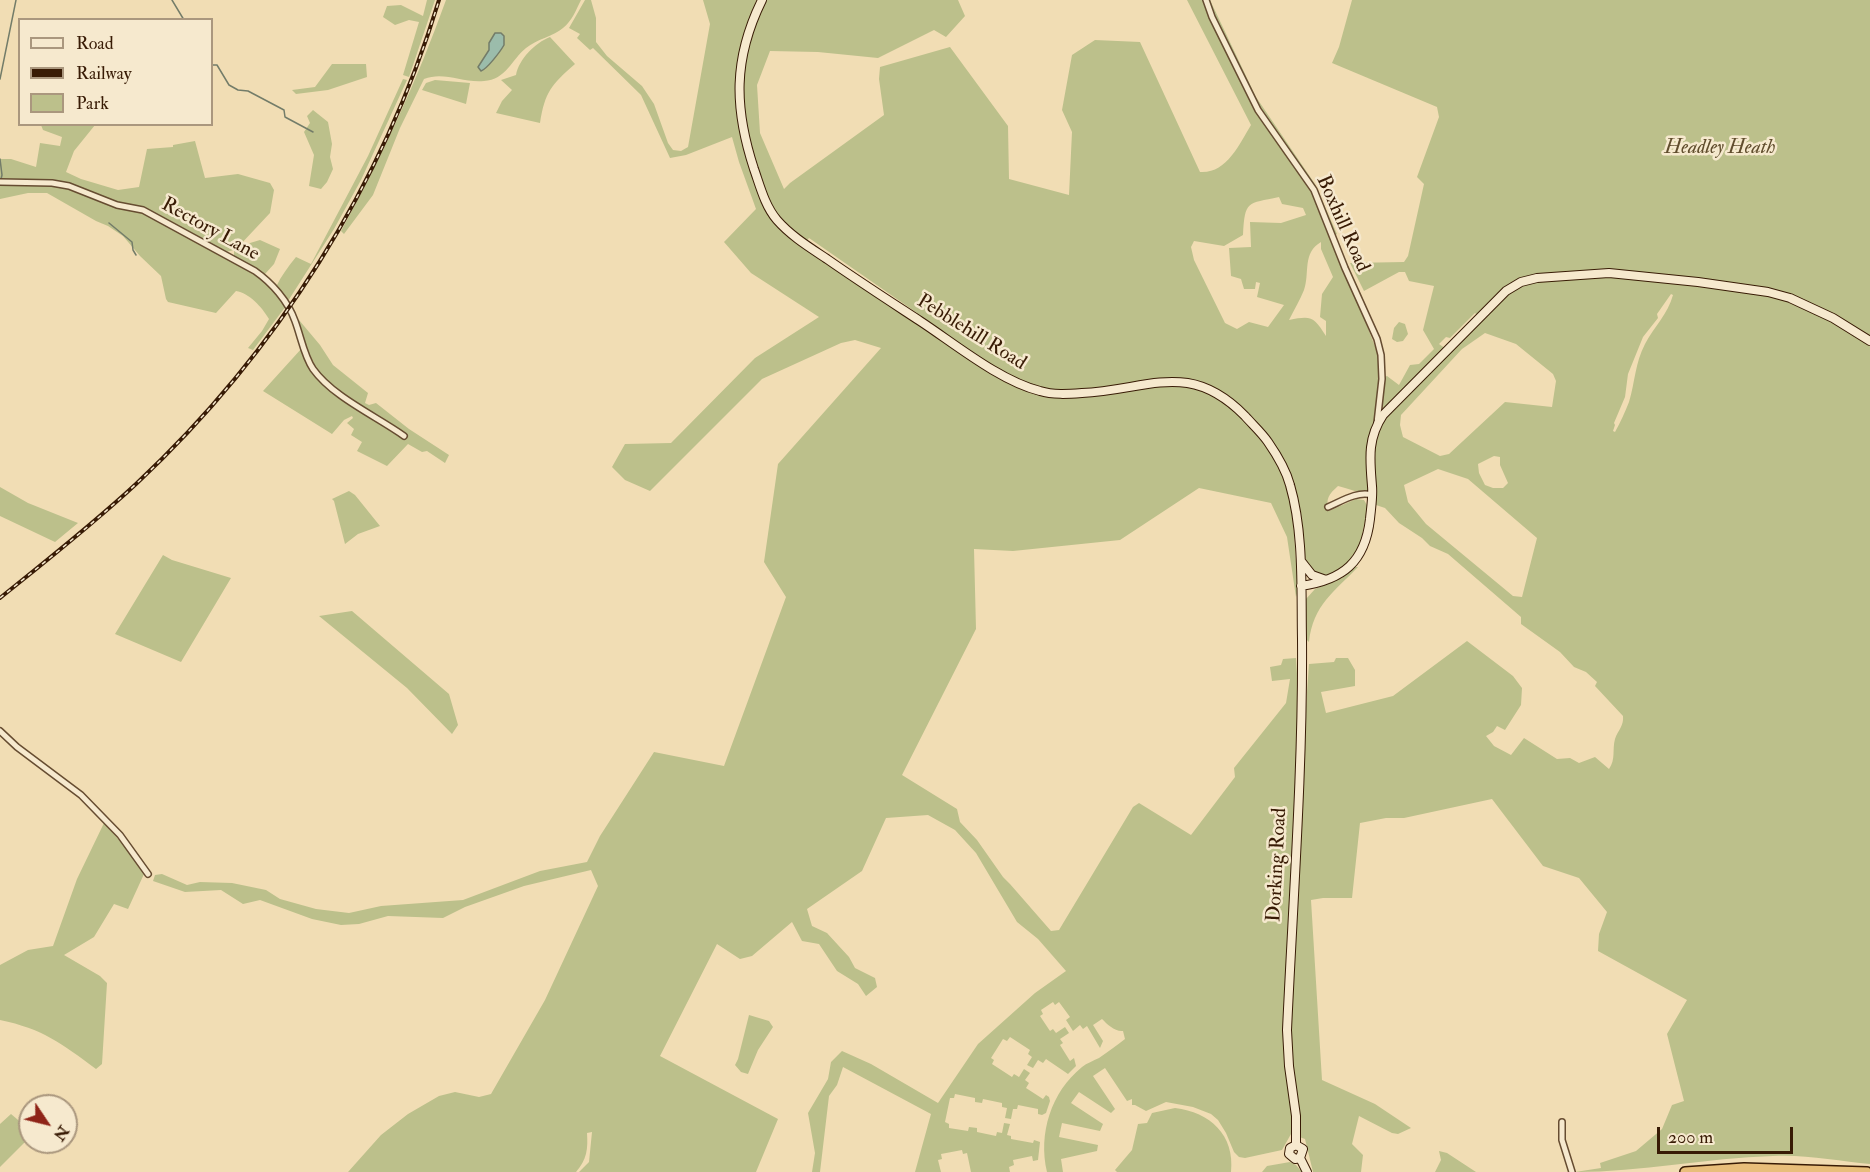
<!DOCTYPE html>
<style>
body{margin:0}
#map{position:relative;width:1870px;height:1172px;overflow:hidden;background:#f1ddb4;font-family:"IM FELL Double Pica",serif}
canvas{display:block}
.legend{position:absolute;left:18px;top:18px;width:195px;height:108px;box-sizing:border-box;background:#f6e9ce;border:2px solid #aa977e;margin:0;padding:8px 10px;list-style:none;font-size:18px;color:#381b05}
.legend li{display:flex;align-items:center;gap:12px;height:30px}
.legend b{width:30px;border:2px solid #aa977e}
.north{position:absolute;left:18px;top:1094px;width:60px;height:60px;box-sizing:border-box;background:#f6e9ce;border:2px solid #aa977e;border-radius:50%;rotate:125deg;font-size:16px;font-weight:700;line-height:24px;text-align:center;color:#381b05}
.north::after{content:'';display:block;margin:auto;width:21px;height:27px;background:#8f2418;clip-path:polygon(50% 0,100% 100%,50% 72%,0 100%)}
.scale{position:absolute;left:1657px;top:1127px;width:136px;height:27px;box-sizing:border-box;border:3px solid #381b05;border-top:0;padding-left:8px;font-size:18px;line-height:21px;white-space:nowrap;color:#381b05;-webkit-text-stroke:4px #f6e9ce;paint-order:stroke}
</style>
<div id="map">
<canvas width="1870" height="1172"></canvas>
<ul class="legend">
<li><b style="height:8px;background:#f6e9ce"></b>Road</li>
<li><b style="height:8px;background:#381b05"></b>Railway</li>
<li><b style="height:16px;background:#bcc08b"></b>Park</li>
</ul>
<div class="north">N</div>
<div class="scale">200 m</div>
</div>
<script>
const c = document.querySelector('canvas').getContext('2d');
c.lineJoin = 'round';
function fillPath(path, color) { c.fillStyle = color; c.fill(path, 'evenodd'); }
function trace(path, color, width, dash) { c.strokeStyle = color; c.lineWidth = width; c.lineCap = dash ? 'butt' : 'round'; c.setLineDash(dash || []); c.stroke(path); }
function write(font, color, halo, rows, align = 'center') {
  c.font = font + ' "IM FELL Double Pica",serif'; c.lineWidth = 5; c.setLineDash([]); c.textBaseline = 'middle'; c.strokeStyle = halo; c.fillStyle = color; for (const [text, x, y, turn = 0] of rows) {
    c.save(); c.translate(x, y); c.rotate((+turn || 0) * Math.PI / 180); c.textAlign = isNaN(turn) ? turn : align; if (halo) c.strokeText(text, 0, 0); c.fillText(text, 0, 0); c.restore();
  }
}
fillPath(new Path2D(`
 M427,0H435L409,77L403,75L419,22L409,20L395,25L383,17L387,6L401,5L423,16Z
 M446,0H581C576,10 572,21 563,28C554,36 537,39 526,48C512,59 506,80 484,81C462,83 444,71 424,79L400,128L373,195L344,234L341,231C382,156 417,81 446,0Z
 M585,0H591L596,18V42L607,56L642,86L654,104L668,143L673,150L681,151L688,147L710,24L703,0H756L755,4L761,6L765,0H958L965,16L946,37L934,30L878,58L818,52L770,51L757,85L760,133L784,189L790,183L884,115L879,79L880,67L950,47L1008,126L1009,179L1069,195L1072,132L1062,110L1072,55L1095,40L1140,42L1200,172C1226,174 1239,145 1251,125L1187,0H1210L1256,97L1315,184L1337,234L1333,237L1379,357L1381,378L1387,376L1399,385L1410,365L1419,364L1434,349L1423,330L1434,286L1409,281L1405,272H1399L1364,291L1350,263L1404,262L1408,256L1424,184L1417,177L1439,117L1437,107L1332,63L1339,47L1352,0H1870V1164C1840,1161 1803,1154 1773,1156C1707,1158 1641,1172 1575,1172L1601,1168L1600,1163L1636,1151L1662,1129L1672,1105L1684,1101L1667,1034L1687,1000L1598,951L1599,934L1607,912L1579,878L1543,866L1492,799L1404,818H1386L1360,823L1352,898H1323L1311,900L1322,1080L1375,1104L1411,1128L1398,1134L1392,1133L1359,1116L1352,1144L1363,1155L1361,1172H1313L1305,1139L1291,1134L1282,1150L1245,1158L1239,1157L1234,1152L1226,1133L1218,1120L1211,1114L1193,1107L1166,1102L1146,1111L1135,1105H1132V1099L1127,1101L1105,1068L1093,1076L1115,1109L1111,1113L1079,1092L1071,1103L1103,1124L1100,1131L1062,1123L1059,1137L1098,1145L1097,1151L1061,1159L1063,1172H1047C1038,1134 1051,1092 1082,1067C1087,1063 1093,1061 1099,1058C1108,1052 1117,1045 1125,1039L1123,1031C1115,1032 1107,1024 1102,1019L1093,1025L1103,1041L1100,1048L1087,1026L1083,1029L1080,1025L1073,1031L1066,1020L1070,1017L1059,1002L1055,1005L1053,1002L1041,1010L1043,1014L1040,1016L1050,1031L1053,1029L1056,1033L1065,1027L1069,1033L1060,1039L1063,1043L1060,1045L1070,1061L1074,1058L1076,1066L1068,1074L1046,1059L1043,1063L1038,1060L1033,1068L1027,1065L1032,1057L1028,1054L1030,1050L1010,1037L1007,1041L1003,1039L991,1058L994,1060L992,1064L1012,1077L1014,1074L1019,1077L1024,1069L1030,1073L1025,1080L1029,1083L1026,1088L1043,1099L1046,1095L1049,1097L1050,1101L1046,1113L1042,1115L1038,1114V1109L1018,1105L1017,1109H1013L1011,1119L1005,1118L1007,1108L1002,1107V1103L983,1099L982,1103L975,1102V1098L955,1094L954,1098H950L945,1122L949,1124V1128L968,1131L969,1127L977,1128V1132L996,1136L997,1132L1002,1133L1004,1123L1010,1124L1007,1135L1011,1136V1139L1033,1143L1034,1140L1040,1142L1038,1160L1033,1161L1032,1156L1013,1160L1014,1165L1009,1167L1010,1172H971L967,1153L963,1154L962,1150L941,1154L942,1159L938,1160L941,1172H915L931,1114L843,1067L837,1085L829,1096L820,1172H812L815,1153L808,1113L828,1079L831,1062L842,1051L871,1064L938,1103L978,1044L1035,993L1066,971L1038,939L1017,922L976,853L955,830L928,815L886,818L862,871L807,909L812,926L827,933L849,957L855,968L875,978L877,987L866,996L858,984L837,971L819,944L802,941L792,922L752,956L740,959L717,944L660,1056L778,1119L756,1172H579L589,1162L592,1132L587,1133C588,1149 587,1159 576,1172H348L381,1135L408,1114L439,1096L455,1092L479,1097L491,1094L545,1000L598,886L591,870L524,886L465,907L443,918L388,916L359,924L341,925L312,919L260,900L243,904L221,890L185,892L153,881L155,875L162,874L187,885L200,882L232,883L266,890L280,899L316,909L349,913L381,906L463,900L540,871L587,862L600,836L654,752L724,766L786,597L764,562L778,464L881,348L855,340L841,343L762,379L650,491L625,480L612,467L625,444L671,443L755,358L819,317L751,273L724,242L756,209L739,162L732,137L686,155L670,158L641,95L593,48L590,50L577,38L580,34L569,28ZM1279,197L1282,204L1303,208L1306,215L1281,223L1250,222L1251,247L1229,248L1231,276L1241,279L1244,289H1255L1256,282L1260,283L1257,297L1284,305L1268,327L1249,322L1237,329L1225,323L1194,260L1191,247L1194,241L1224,246L1243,235C1245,200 1247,204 1279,197ZM809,238L917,313L912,317L803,246ZM1321,242V249L1333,277L1322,294L1320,317L1326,321V336C1314,317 1312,315 1289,320C1294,310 1300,300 1304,290C1310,273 1302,253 1321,242ZM1671,294L1673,295C1668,314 1654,327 1645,344C1635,363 1635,382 1629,402C1625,412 1620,423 1615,432L1613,431L1615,425L1614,423L1625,397L1628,374L1643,337L1658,318L1657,314ZM1475,313L1481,318L1449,351L1439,344L1446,337L1450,338ZM1485,333L1516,344L1553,374L1556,381L1552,407L1505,402L1449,454L1440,456L1403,437L1400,425L1401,415L1462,349ZM1494,456L1500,457V465L1508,483L1503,488H1493L1485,485L1479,473L1478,464ZM1438,469L1468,479L1537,538L1522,597L1513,596L1426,524L1408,502L1404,485ZM1285,477L1300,523L1306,563L1316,574L1323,577L1331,575L1349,561L1360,545L1368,507L1364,500L1356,499L1329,511C1325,499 1329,494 1338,486C1352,489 1361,496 1375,490L1376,505L1385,508L1399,523L1422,538L1430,546L1448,554L1521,617V624L1560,652L1574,667L1586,672L1597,682L1595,686L1623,716C1624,726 1618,730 1615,739C1612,750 1616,759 1609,769L1595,757L1579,763L1570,758L1557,759L1524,738L1511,755L1494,746L1486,736L1493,732L1497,726L1505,730L1521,705L1522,688L1513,676L1467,641L1393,696L1326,713L1321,692L1355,686V670L1348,658H1336L1334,662L1309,664L1306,706H1299L1296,658L1283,659L1281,665L1270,667L1272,681L1290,679L1286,703L1234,768L1235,777L1191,835L1139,803L1133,807L1059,930L1051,931L1010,884L1003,877L977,840L960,822L957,809L902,775L976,629L974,549L1013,551L1120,540L1199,488L1271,503L1287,537L1296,597L1298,590L1292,504Z
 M550,37L575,64C551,85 545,92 540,123L496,113L502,101L512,90L501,80L516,75C519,59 535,43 550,37Z
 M332,64H366L367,77L328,90L296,94L292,90L315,87Z
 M403,79L407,80L361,180L334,229L288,301L276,287C281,276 288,267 296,257L311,264L368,156Z
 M435,80L470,83L466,104L422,90L426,83Z
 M313,110L328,122L332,144L330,157L333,169L327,182L321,189L309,186L314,155L304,132L310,123L307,116Z
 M41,125H95L74,151L66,172L81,179L118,190L139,187L147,149L173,147V145L195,141L205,178L238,174L270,183L274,190L270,213L239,246L244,249L250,243L260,240L280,249L274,264L265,274L234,256V250L226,252L194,236L241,264L268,283L286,306L253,350L248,348L262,331L269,319C262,307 249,293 236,291L216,313L168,302L166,299L161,276L140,256L123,236L108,226L96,221L47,193H28L0,199V184L50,180L0,179V159H11L36,167L40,143L60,146L62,137L43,130Z
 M299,320L320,345L333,365L368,393L365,403L369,405L376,403L409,429L449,455L445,463L427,451L422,452L408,444L387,466L357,451L362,442L351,435L354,429L347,423L353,418L352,416L344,420L332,434L263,391L302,348L308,364L314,363C308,351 296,334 299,320Z
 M1399,322L1405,324L1408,334L1403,341L1397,342L1392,339L1394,328Z
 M0,487L28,503L78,523L55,542L0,516Z
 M349,491L355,495L380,526L358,534L345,544L334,501L332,499Z
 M163,555L172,560L231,578L181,662L115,634Z
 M1355,567H1358C1334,592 1313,605 1309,642L1306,639V599L1315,589L1342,578Z
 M352,611L449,694L458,725L452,734L407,688L319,616Z
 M104,823L127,849L144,874L128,909L114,904L94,937L64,955L100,976L107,983L102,1064L96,1069C61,1043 43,1029 0,1020V965L28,950L53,946L77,879Z
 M749,1015L769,1021L773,1027L758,1050L748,1074L741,1072L735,1065L738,1059Z
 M1175,1108C1210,1112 1235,1135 1231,1172H1117L1115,1170L1132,1150L1138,1124L1147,1123L1152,1113Z
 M11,1114L30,1130V1137L0,1167V1124Z
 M1439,1151L1447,1153L1476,1172H1435L1441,1160Z
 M1290,1162L1296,1165L1302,1172H1262L1267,1166Z`), '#bcc08b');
const water = new Path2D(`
 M495,33H501L504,36V45C500,52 487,69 481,71L478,67L489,50V43Z`);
fillPath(water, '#9bbcab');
trace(water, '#737c69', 1.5);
trace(new Path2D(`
 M172,0L184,20
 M212,65H217L229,85L238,90L248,91L284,110L285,117L313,132
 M0,79L16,0
 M0,159L2,175L1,179
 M109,223L132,242L133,250L136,255`), '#737c69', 1.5);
const minor = new Path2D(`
 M1206,0L1212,17L1258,110L1314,190L1345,268L1377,339L1381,355L1382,379L1377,423
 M0,182L52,183L69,186L117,205L143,210L255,271C272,283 288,301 295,321C301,337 304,356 313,369C333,397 376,416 404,436
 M1328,507C1342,501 1357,491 1372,495
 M0,731L17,747L81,795L120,835L148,874
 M1562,1122V1140L1572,1172`);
const secondary = new Path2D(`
 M762,0C733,59 734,108 754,169C760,186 765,206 777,220C791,236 809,247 827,259C857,280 888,300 920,321C955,344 1000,381 1040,391C1053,395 1068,394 1082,393C1149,390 1189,359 1245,416C1253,425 1262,433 1268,442C1277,455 1286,470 1290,485C1304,533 1301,590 1302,639C1303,769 1293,900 1287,1030L1289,1066L1296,1116V1145
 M1301,561L1312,575L1326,580
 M1301,586C1343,580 1365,562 1370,519C1371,508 1373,497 1372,486C1370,460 1367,439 1383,415L1506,291L1521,282L1537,278L1609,273L1698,282L1768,292L1790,298L1833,318L1870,341
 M1296,1145L1290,1148L1289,1154L1295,1159L1300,1158
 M1296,1145L1303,1149L1300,1158
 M1300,1158L1307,1172`);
const motorway = new Path2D(`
 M1685,1172L1744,1168L1867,1172`);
trace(minor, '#664c31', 8);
trace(secondary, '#381b05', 10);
trace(motorway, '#381b05', 12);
trace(minor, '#f6e9ce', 5);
trace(secondary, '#f6e9ce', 8);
trace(motorway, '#e8be7a', 9);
const rail = new Path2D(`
 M0,598C46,561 93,524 136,484C277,352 383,185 439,0`);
trace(rail, '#381b05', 4);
trace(rail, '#f6e9ce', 1.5, [4.5]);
write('italic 20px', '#604d2d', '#f6e9ce', [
 ["Headley Heath",1720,149]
]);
write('20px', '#381b05', '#f6e9ce', [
 ["Boxhill Road",1342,224,66],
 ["Rectory Lane",210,230,29],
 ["Pebblehill Road",971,333,32],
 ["Dorking Road",1278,865,-87]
]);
</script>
